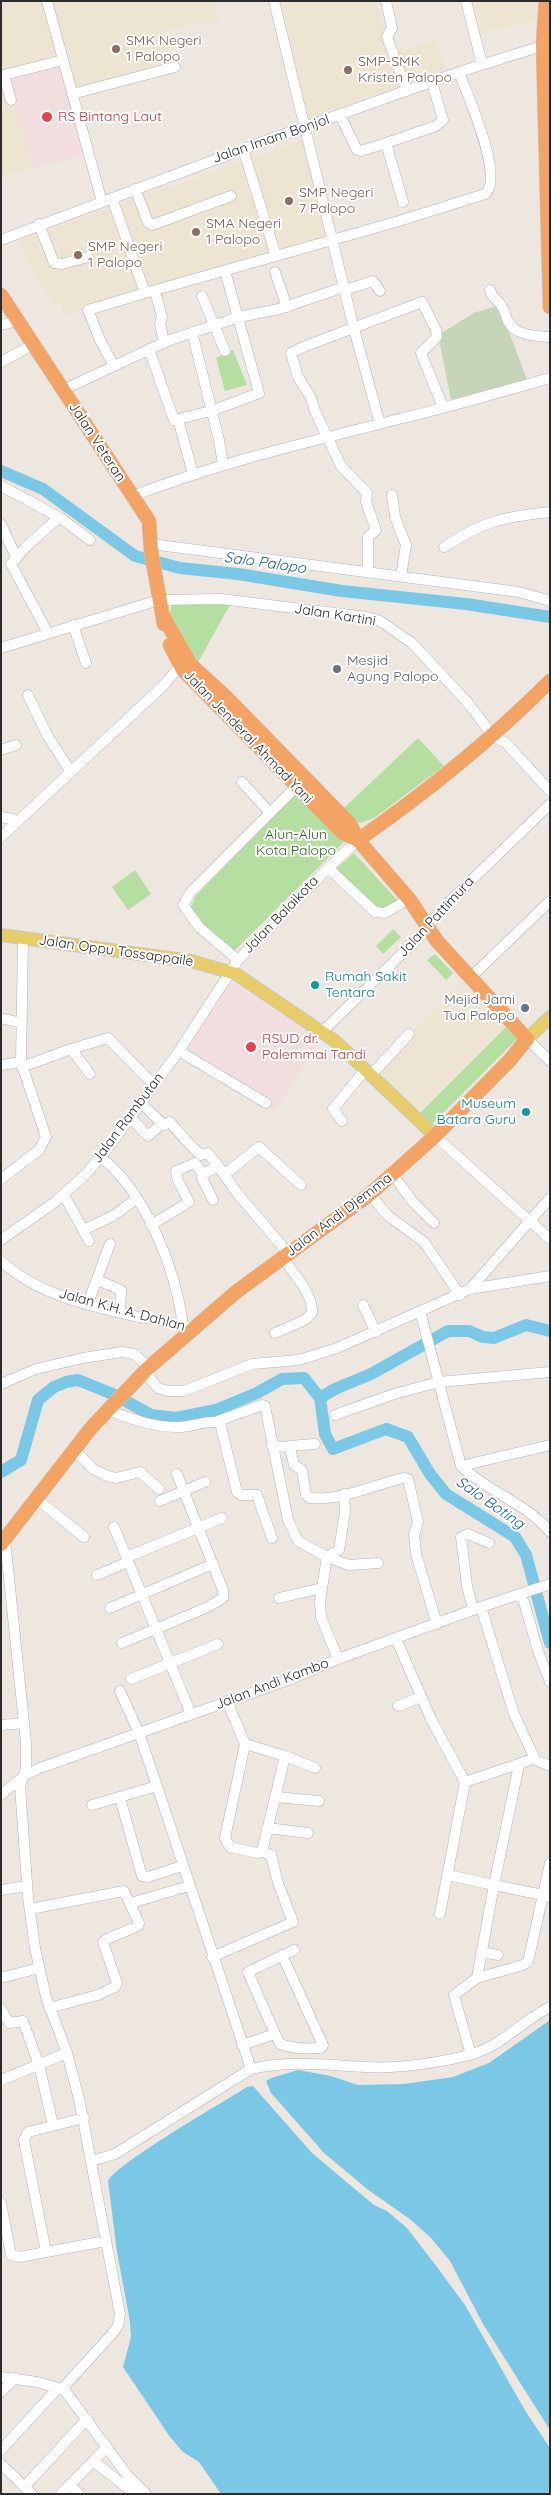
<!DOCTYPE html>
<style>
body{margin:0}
#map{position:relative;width:551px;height:2495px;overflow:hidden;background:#ede7e0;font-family:Quicksand,sans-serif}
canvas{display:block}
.frame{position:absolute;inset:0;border:2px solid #2c2c2c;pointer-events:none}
</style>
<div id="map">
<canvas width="551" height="2495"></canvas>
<div class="frame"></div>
</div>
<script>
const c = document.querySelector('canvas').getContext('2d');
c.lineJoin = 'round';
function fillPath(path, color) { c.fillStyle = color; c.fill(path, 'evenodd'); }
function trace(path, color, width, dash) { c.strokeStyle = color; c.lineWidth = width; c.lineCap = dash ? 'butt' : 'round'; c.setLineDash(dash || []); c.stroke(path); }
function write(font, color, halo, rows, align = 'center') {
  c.font = font + ' Quicksand,sans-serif'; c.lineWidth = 4; c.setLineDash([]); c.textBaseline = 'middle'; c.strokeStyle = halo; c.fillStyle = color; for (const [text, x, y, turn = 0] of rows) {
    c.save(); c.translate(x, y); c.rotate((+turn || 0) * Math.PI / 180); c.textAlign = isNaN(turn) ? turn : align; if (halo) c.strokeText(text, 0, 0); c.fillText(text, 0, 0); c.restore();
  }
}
fillPath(new Path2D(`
 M1,1H42L58,57L1,73Z
 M49,1H214L220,21L165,31L175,67L75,91Z
 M281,1H384L376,3L393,54L435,40L445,70L309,118Z
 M467,1H537L538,22L474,35Z
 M8,78L34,169L1,177V80Z
 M303,140L328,240L143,290L64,315L60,303L54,306L17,241Z
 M462,981L507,1026L419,1114L372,1071Z`), '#ede4d1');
fillPath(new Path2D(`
 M59,64L85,155L34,169L8,78Z
 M230,981L322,1038L275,1111L179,1055Z`), '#f2dedf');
fillPath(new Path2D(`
 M233,350L247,385L225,391L216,358Z
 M231,603L197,664L169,616L172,604Z
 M418,738L444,766L374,818L360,823L354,820L344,808Z
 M296,793L344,842L234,951L189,912L195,897Z
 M354,853L398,901L389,909H373L336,869Z
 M135,870L151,894L128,910L112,887Z
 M393,929L401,937L383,954L376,946Z
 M435,954L453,973L446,980L427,960Z
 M507,1026L518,1038L431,1125L419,1114Z`), '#b5dfa0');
fillPath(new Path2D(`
 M499,305L527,380L451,400L439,339L440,334L474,313Z`), '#c6d5b8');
fillPath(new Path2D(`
 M550,2020V2430L483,2324L450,2261L431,2238L411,2220L367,2189L324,2153L271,2093L266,2081L271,2078L298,2070L331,2076L358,2085L404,2084L453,2077L489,2063Z
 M253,2086L312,2153L374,2205L387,2211L407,2228L434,2263L465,2305L526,2412L550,2448V2494H221L199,2462L183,2452L170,2437L123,2367L131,2337L130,2322L117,2252L108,2181C116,2164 223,2102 247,2087Z`), '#7bc8e6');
trace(new Path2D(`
 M1,471L43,489L135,556L180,568L238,574L342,591L466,604L550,617
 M320,1398L335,1389L371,1374L448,1331H469L483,1337L494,1338L526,1325L550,1331
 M1,1472L21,1460L38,1400L54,1387L66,1382L78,1380L115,1395L151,1415L176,1418L216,1410L257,1393L282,1379L304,1378L320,1398L325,1434L333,1449L386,1429L408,1437L430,1474L446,1494L515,1537L526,1555L550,1643`), '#7bc8e6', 12);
const minor = new Path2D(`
 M47,1L102,202
 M274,1L354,329L380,424
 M386,1L392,28L387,37L407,91
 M466,1L482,64
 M72,94L175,67
 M11,100L4,75L63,60
 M340,115L357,150L361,151L386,143
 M243,149L276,256L399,221L485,194C505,178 467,94 459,72
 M135,189L148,222L152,225L231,196
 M112,198L145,293L276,256
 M403,202L386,143L436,126L443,120L432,82
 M39,224L54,263L62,264L88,257
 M1,240L265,141L459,72L548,44
 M275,272L287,307
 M345,290L373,281L380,291
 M490,290C492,299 497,299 501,305C505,311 506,318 509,323C517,336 537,336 550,337
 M155,291L162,317L160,323L164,343
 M202,296L225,351
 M1,325L18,321
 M192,332L219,440L223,465
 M149,349L174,420L211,411L259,393L225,271
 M1,362L32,345
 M114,366L100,340L88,310L145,293
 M63,390L167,341L239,317L279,309L344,287
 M178,419L193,474
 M1,486L59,517L26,547L11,564
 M392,495L395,517L406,545L401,576
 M133,496C220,462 310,442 399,419C450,407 500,392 550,378
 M59,517L90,540
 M1,524L16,557
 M151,544L519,592L550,601
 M444,547C484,521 502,517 550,512
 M11,564L48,633
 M368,572V537L376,530L366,502L367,493L341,466L315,411L311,398L298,377L291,353L303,347L422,302L436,330L437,337L421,353L443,407
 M73,625L86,663
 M1,648L159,600L221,599L367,617L380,621L412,643L468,703L493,736L506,743L550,791
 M28,695L47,735L71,772
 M1,750L16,745
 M242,782L270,813
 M1,817L18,820
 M1,837L164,685L180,666
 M328,868L375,912L385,913L409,899
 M238,960L200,928L183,905L190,893L297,786
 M470,978L550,901
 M1,1018L22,1023
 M323,1031L414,942L449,902L550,804
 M527,1039L550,1061
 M179,1051L266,1103
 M1,1065L21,1062
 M22,1067L71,1049
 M90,1074L71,1049L108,1038L153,1084
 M371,1075L409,1034
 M141,1103L164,1125L170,1122C179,1132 191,1148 201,1155L208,1153L218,1166
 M130,1117L148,1136L162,1124
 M342,1121L333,1109L365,1070
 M435,1136L550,1239
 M100,1157C146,1191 176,1271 183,1325
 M224,1175L259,1147L301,1185
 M393,1175L413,1202L434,1223
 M1,1179L39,1150L46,1137L21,1062L23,939
 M370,1194L387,1215L424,1242L460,1295
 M64,1195L89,1241
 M213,1200L202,1178L203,1174L218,1166L237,1193L288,1253
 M151,1225L189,1202L178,1181L176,1171L195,1163L203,1174
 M85,1229L113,1216L136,1199
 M1,1240L55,1202L86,1174L108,1148L179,1051L238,960L328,868L358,840
 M1,1261C37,1295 93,1307 139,1317C157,1320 175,1322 192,1328
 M97,1280L121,1290L120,1312
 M470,1289L550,1276
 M88,1303L110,1244
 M363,1305L376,1332
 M420,1311L461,1466C486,1491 528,1504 550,1532
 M275,1333L305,1320L312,1313C313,1293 293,1273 283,1258
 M1,1384L36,1369L83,1358L122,1352L134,1354L144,1363L151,1380L158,1388L168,1391H184L252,1364L299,1360L337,1348L470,1289L550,1198
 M108,1410C132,1419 152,1427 179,1427C191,1427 210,1419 220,1423L237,1492L241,1495H257L272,1538
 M335,1415L394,1394L439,1382L550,1372
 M218,1421L262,1405L265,1406L288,1520L298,1541L327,1557L320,1601L321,1617L338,1659
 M272,1446L290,1447L294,1465L302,1470L306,1495L310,1498C341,1501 374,1485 403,1478L408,1479L418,1522L414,1535L416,1554L437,1624
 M289,1446L315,1444
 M75,1450L93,1469L107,1476L116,1478L140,1472L159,1489
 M461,1466L550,1445
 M344,1494L345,1512L339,1550L327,1557L349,1565L378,1563
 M37,1499L84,1537
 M160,1501L205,1482
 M114,1527L191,1714
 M127,1557L222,1518
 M97,1575L128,1562
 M518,1595L524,1602L538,1651L550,1682
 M279,1598L322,1588
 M481,1607L514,1714L535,1759
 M110,1608L213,1564
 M473,1609L467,1586L461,1537L468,1534L489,1543
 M396,1639L432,1721L465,1782L533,1759L550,1766
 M122,1643L208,1607L223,1598V1590L177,1474
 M131,1679L218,1644
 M227,1701L245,1744L225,1838L230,1847L257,1853L262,1852L285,1756
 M398,1706L421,1697
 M1,1725L24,1723
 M245,1744L285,1756L315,1768
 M519,1765L494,1885L543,1895L550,1863
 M1,1795L25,1775L40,1768L291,1679L338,1659L481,1607L550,1584
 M276,1797L319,1801
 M120,1798L142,1876L148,1877L182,1866
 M92,1805L157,1786
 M267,1828L308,1833
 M448,1875L494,1885L477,1978L454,1995L471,2055
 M1,1890L27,1886
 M131,1903L189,1886
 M30,1909L124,1891L139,1923L138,1926L107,1939L103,1942L117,1983L115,1987L98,1995L49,2008
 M440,1914L465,1782
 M481,1952L498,1955
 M212,1957L293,1922L278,1883L271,1855L262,1852
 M1,1978L39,1968
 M477,1978L523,1965L528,1962L543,1895L550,1897
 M1,2009L9,2023L23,2021L39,2065L53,2125
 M275,2034L280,2044C293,2049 308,2049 321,2048L323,2045L282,1955
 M242,2045L275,2034L248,1972L294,1950
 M251,2069C289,2060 326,2065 365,2067C396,2069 441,2063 472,2054C503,2045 522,2021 550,2007
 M1,2080L67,2053
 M84,2118L28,2132L24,2140L46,2252L106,2241
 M92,2161L115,2154L251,2069L157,1786L139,1733L120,1691
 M1,2203L11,2255L20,2257L46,2252
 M1,2377L37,2382L62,2389L111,2335L118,2326L120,2314L79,2099L67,2053L46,1997L35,1948L28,1897L20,1786L26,1769V1743L5,1539
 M63,2388L127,2475L146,2494
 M1,2392L15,2378
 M1,2450L57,2389
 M93,2461L135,2494
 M1,2464L32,2494
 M70,2485L79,2494
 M25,2486L87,2419
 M61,2494L107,2447`);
const major = new Path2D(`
 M1,935L191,961L236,974L335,1041L435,1136
 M527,1039L550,1017`);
const highway = new Path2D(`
 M546,1L543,44L550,307
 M1,295L149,521L151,551L164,624
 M170,645L183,670L343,833L358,840
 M358,840C427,792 490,741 550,681
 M1,1544L91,1428L147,1369L236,1292L370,1194L435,1136L510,1060L527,1039L437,941L409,899L358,840L350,824L226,697L191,665L163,616`);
trace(minor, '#b3b5be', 11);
trace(major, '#c8c8c8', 14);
trace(highway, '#c8c8c8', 15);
trace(minor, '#fff', 10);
trace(major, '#e7cc6a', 12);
trace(highway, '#f3a464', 14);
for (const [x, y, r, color] of [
 [116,49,5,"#8d6e63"],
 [348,70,5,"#8d6e63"],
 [47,117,6,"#e0444e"],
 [289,201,5,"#8d6e63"],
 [196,232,5,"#8d6e63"],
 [78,255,5,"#8d6e63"],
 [337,669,5,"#6b7280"],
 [315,985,5,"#0f9aa8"],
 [525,1008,5,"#6b7280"],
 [251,1047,6,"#e0444e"],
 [526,1112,5,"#0f9aa8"]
]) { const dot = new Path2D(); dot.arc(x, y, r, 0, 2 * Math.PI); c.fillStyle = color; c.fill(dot); trace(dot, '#fff', 2); }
write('14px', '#785e54', '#fff', [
 ["SMK Negeri",126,41],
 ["1 Palopo",126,57],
 ["SMP-SMK",358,62],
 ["Kristen Palopo",358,78],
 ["SMP Negeri",299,193],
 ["7 Palopo",299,209],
 ["SMA Negeri",206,224],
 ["1 Palopo",206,240],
 ["SMP Negeri",88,247],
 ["1 Palopo",88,263]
], 'left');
write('14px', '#be3a42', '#fff', [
 ["RS Bintang Laut",58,117],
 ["RSUD dr.",262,1039],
 ["Palemmai Tandi",262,1055]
], 'left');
write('14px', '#2c2c2c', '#fff', [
 ["Jalan Imam Bonjol",271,139,-19],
 ["Jalan Veteran",97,442,57],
 ["Jalan Kartini",335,615,9],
 ["Jalan Jenderal Ahmad Yani",248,737,46],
 ["Jalan Balaikota",281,915,-46],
 ["Jalan Pattimura",436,917,-47],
 ["Jalan Oppu Tossappaile",116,951,8],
 ["Jalan Rambutan",128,1118,-53],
 ["Jalan Andi Djemma",339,1215,-37],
 ["Jalan K.H. A. Dahlan",122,1310,15],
 ["Jalan Andi Kambo",272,1684,-21]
]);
write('14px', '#5b616d', '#fff', [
 ["Mesjid",347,661],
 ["Agung Palopo",347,677],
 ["Mejid Jami",515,1000,"right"],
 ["Tua Palopo",515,1016,"right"]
], 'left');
write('14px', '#2d6520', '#fff', [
 ["Alun-Alun",296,835],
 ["Kota Palopo",296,851]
]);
write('14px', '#0d838f', '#fff', [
 ["Rumah Sakit",325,977],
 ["Tentara",325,993],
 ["Museum",516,1104,"right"],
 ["Batara Guru",516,1120,"right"]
], 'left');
write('italic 15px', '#176895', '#fff', [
 ["Salo Palopo",265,563,8],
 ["Salo Boting",490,1503,35]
]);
</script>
